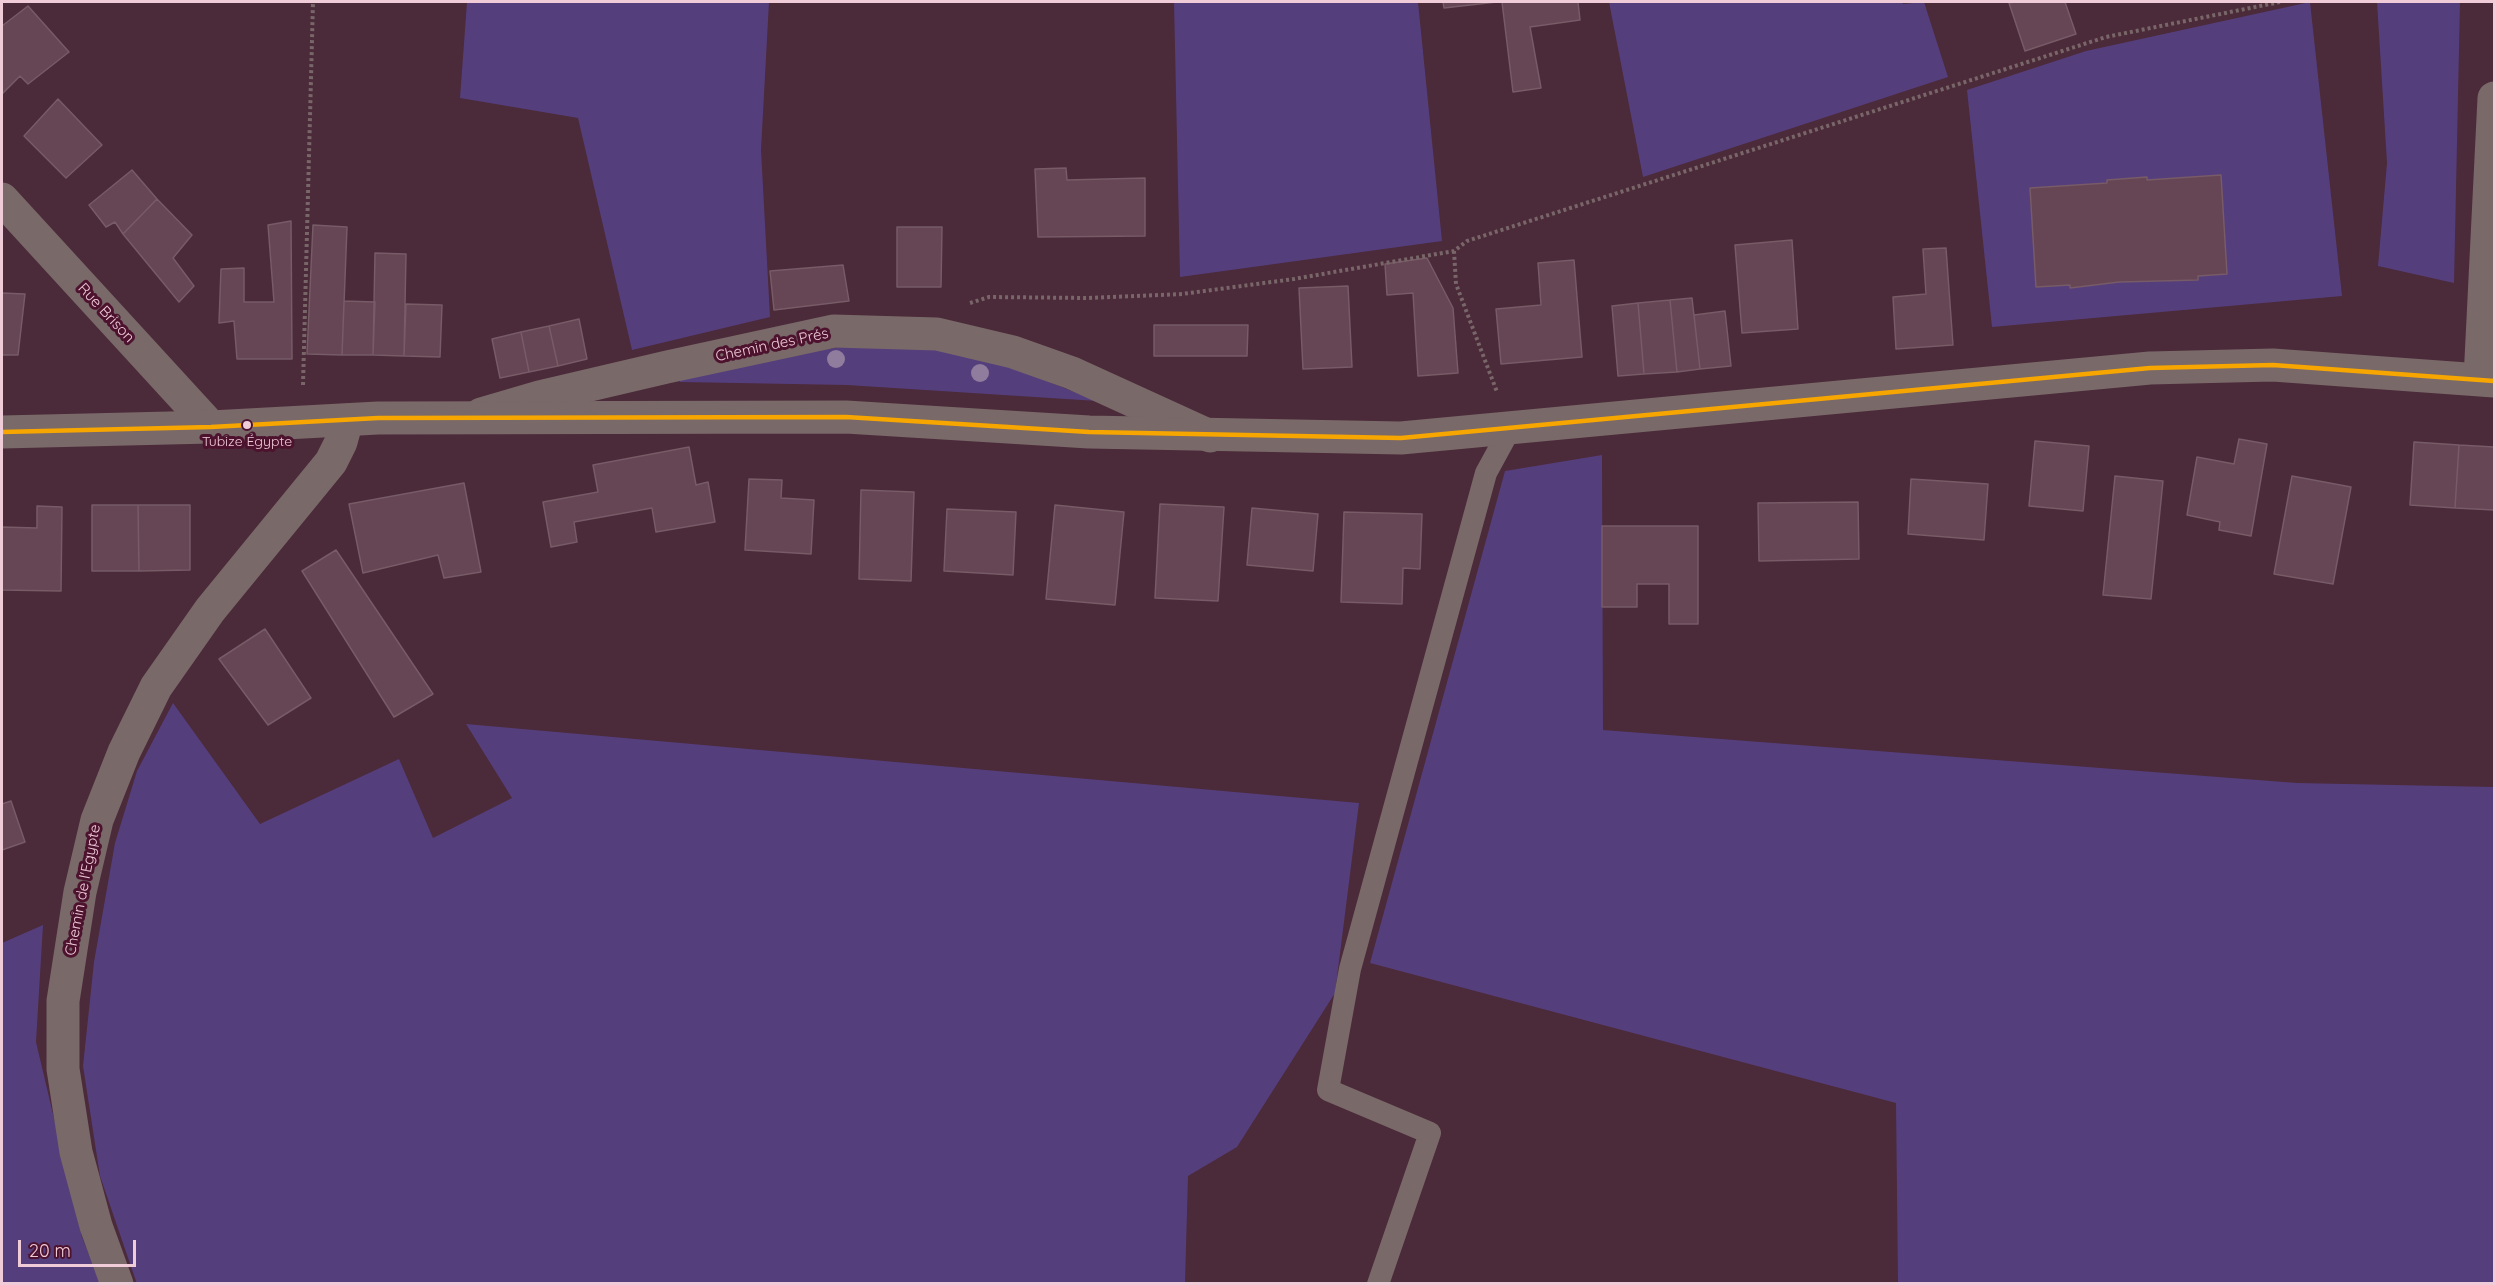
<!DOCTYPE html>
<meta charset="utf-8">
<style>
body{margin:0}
#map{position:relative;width:2496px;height:1285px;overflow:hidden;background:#4b2a39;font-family:Quicksand,sans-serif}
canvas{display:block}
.frame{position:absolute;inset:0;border:3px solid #f0cbd8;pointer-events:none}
.scale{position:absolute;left:18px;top:1240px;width:118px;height:27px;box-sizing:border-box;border:3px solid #f0cbd8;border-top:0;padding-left:8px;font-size:18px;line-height:21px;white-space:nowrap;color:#f0cbd8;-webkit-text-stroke:4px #4c122e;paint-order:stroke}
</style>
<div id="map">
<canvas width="2496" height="1285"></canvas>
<div class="frame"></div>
<div class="scale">20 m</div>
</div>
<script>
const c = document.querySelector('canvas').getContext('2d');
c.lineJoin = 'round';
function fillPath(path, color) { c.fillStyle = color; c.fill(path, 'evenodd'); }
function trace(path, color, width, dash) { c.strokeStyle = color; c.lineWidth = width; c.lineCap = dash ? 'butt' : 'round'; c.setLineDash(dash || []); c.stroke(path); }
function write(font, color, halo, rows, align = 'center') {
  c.font = font + ' Quicksand,sans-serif'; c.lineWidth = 6; c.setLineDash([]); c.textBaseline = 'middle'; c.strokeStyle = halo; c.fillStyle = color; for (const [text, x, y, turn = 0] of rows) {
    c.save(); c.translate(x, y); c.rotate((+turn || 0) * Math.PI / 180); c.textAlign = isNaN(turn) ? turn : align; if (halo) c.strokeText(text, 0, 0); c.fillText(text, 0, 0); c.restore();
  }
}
fillPath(new Path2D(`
 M467,2H769L761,150L770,317L632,350L578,118L460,98Z
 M1174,2H1418L1442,241L1180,277Z
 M1609,2H1902L1903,4L1924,2L1948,77L1643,177Z
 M2310,2L2342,296L1992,327L1967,90L2086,51Z
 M2377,2H2460L2454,283L2378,266L2387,163Z
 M874,343L939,347L999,362L1097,401L847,385L680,382L679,376L804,352Z
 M1602,455L1603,730L2297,783L2494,787V1283H1898L1896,1103L1370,963L1505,471Z
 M173,703L260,824L399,759L433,838L512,798L466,724L1359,803L1335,993L1237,1147L1188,1176L1185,1283L137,1284L100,1176L83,1066L94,962L115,843L137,771Z
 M43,925L36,1042L82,1237L100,1283H2V943Z`), '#553e7c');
const building = new Path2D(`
 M1443,2H1497L1444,8Z
 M1502,2H1578L1580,20L1530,27L1541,88L1513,92Z
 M2015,2H2065L2076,34L2025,51L2009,3Z
 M28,6L69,52L28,84L20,76L2,94V26Z
 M58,99L102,145L66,178L24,136Z
 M1066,168L1067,180L1145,178V236L1038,237L1035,169Z
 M132,170L157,199L123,234L115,222L106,227L89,205Z
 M2221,175L2227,274L2198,276V280L2119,282L2070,288V285L2036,287L2030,188L2107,183V180L2147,177V180Z
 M157,199L192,235L173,258L194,286L179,302L123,234Z
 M291,221L292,359H237L234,321L219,323L221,269L244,268V302H274L268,225Z
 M313,225L347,227L342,355L307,354Z
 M897,227H942L941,287H897Z
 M1792,240L1798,329L1742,333L1735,245Z
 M1946,248L1953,345L1896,349L1893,297L1926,294L1923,249Z
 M375,253L406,254L404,356L373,355Z
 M1427,258L1453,308L1458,373L1418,376L1413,293L1387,295L1385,264Z
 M1574,260L1582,357L1501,364L1496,309L1541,305L1538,263Z
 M843,265L849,301L774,310L770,271Z
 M1348,286L1352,367L1303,369L1299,288Z
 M2,293L25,294L18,355H2Z
 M1692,298L1700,369L1677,372L1670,300Z
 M1670,300L1677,372L1644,374L1638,303Z
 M344,301L375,302L373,355H342Z
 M1638,303L1644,374L1618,376L1612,306Z
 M406,304L442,305L440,357L404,356Z
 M1725,311L1731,366L1700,369L1694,315Z
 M579,319L587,359L558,366L549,326Z
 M1154,325H1248L1247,356H1154Z
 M549,326L558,366L529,372L521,332Z
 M521,332L529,372L500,378L492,339Z
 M2239,439L2267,444L2251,536L2219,530L2220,522L2187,515L2197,457L2234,464Z
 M2035,441L2089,446L2083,511L2029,506Z
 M2414,442L2459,445L2455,508L2410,505Z
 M2459,445L2494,447V510L2455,508Z
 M689,447L696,485L708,482L715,522L656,532L652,508L574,522L577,542L551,547L543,502L598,492L593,465Z
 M2115,476L2163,481L2151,599L2103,595Z
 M2292,476L2351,487L2333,584L2274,574Z
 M749,479L782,480L781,498L814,500L811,554L745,550Z
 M1911,479L1988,484L1984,540L1908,534Z
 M464,483L481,572L444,578L438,555L363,573L349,504Z
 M861,490L914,492L911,581L859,579Z
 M1858,502L1859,559L1759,561L1758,503Z
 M1160,504L1224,507L1218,601L1155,598Z
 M92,505H138L139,571H92Z
 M138,505H190V570L139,571Z
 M1055,505L1124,512L1115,605L1046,599Z
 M37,506L62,507L61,591L2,590V527L37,528Z
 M1252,508L1318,514L1313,571L1247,565Z
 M947,509L1016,512L1013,575L944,571Z
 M1344,512L1422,514L1420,569L1403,568L1402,604L1341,602Z
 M1602,526H1698V624H1669V584H1637V607H1602Z
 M336,550L433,694L394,717L302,571Z
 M265,629L311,698L268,725L219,659Z
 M11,801L25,842L2,850V804Z`);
fillPath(building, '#664554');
trace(building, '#775b67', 1.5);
trace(new Path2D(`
 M1454,251L1456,284L1497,392
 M970,303L989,297L1088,298L1182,294L1294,279L1454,251L1467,241L2106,37L2280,2
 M303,385L313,2`), '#786669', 4, [3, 3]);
trace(new Path2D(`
 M1378,1284L1430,1133L1328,1090L1350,969L1486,473L1510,429`), '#796969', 22);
trace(new Path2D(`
 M2,199L211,427
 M2480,379L2494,98
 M481,414L539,397L667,367L834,331L937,334L1013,352L1072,373L1210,436
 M117,1284L96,1226L76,1152L63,1069V1001L80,892L97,820L124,752L156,687L210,610L331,462L341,442L347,420`), '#796969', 33);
trace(new Path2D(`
 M2,432L211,427L378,418L846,417L1089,432L1401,438L2150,368L2273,365L2494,381`), '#796969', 33);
trace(new Path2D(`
 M2,432L211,427L378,418L846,417L1089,432L1401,438L2150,368L2273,365L2494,381`), '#f7a600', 4.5);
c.fillStyle = '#907c9d';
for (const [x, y] of [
 [836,359],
 [980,373]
]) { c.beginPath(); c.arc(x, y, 9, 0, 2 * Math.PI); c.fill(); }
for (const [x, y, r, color] of [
 [247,425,5,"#f0cbd8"]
]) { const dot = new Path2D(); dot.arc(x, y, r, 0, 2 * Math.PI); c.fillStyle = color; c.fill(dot); trace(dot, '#4c122e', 2); }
write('14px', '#f0cbd8', '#4c122e', [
 ["Tubize Égypte",247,442]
]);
write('15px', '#f0cbd8', '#4c122e', [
 ["Rue Brison",106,313,47],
 ["Chemin des Prés",772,345,-12],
 ["Chemin de l'Egypte",83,890,-79]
]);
</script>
